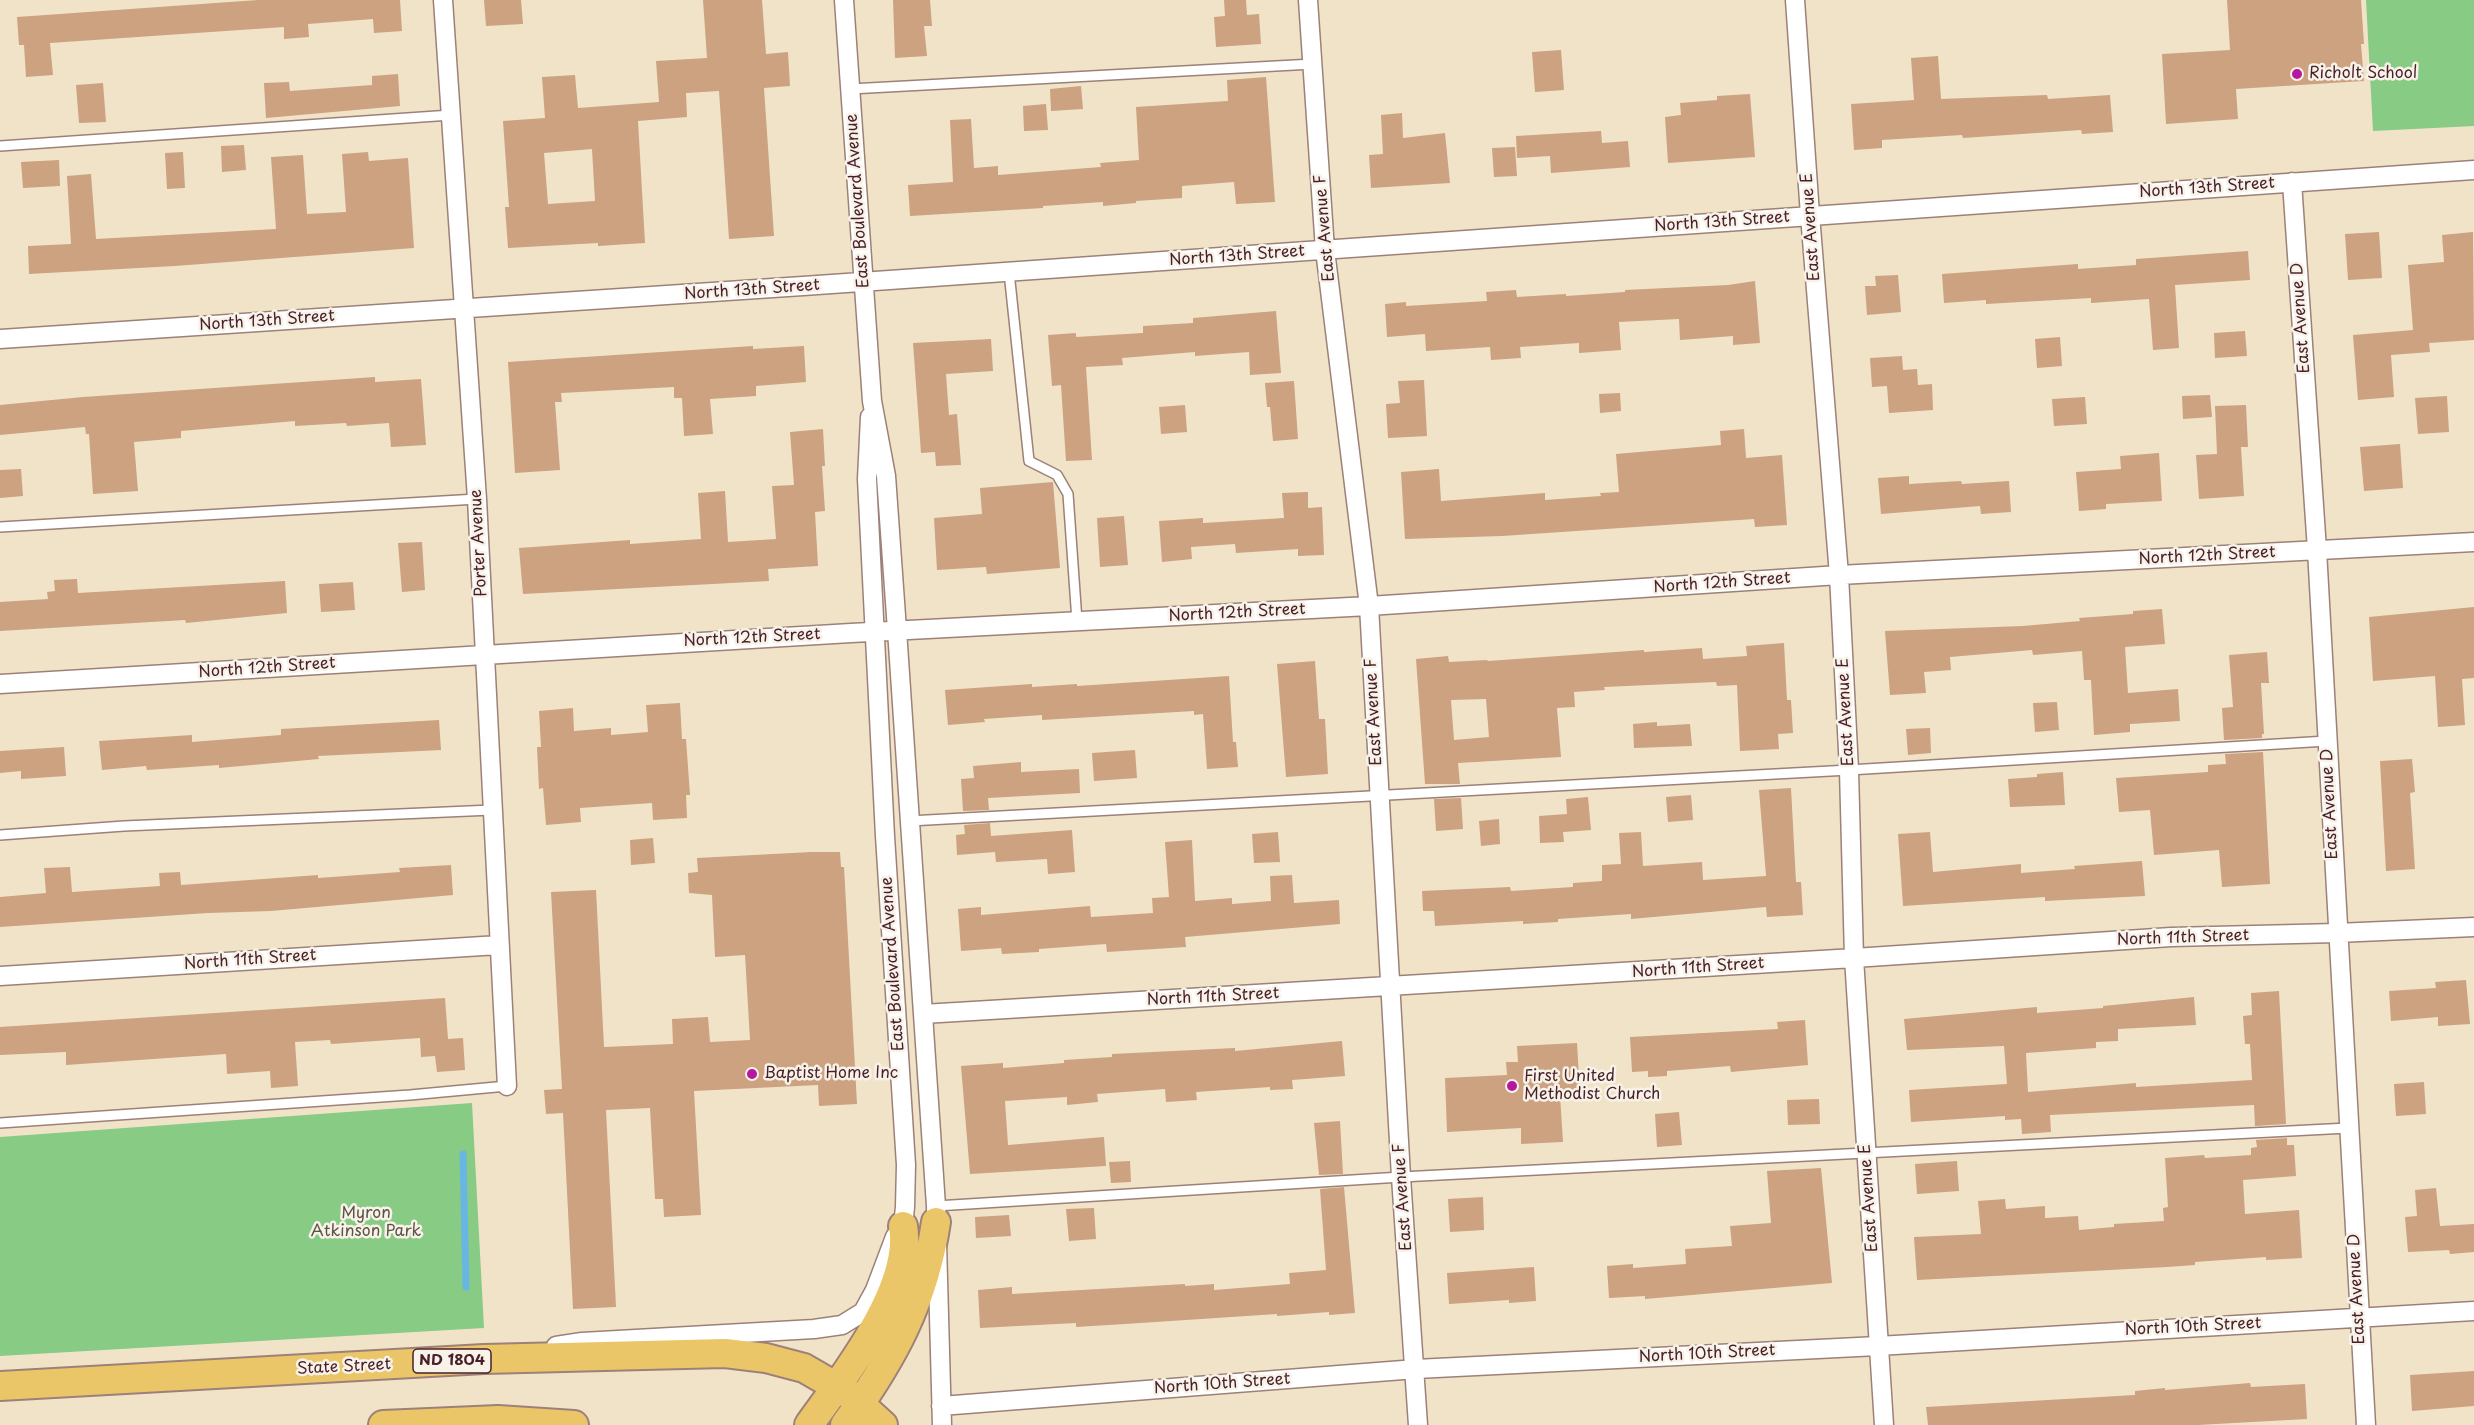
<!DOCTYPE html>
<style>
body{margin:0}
canvas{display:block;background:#f0e3c7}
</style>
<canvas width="2474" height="1425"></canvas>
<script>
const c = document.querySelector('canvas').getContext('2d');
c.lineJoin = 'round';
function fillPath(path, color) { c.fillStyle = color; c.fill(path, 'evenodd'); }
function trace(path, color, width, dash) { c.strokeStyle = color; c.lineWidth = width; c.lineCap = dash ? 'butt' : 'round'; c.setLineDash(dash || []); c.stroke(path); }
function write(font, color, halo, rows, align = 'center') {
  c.font = font + ' "Playpen Sans",sans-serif'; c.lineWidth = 5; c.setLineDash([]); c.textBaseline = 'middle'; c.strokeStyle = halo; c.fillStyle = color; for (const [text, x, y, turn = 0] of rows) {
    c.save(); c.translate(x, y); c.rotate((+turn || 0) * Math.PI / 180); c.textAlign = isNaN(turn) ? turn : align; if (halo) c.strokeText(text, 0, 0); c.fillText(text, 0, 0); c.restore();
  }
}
fillPath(new Path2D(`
 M2366,0H2474V126L2373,131Z
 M472,1103L484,1328L0,1356V1137Z`), '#87cb85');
trace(new Path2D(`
 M463,1154L466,1287`), '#6ab6e3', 7);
fillPath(new Path2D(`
 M258,0H400L402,31L374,33L373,19L308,24L309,37L284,39V27L50,43L53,75L26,77L24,45H19L17,17Z
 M484,0H521L523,24L486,26Z
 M703,0H762L766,54L788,52L790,86L764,88L774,236L729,239L719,91L686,93L687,117L638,121L645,243L598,246V243L508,248L505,207H509L503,121L545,118L542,77L575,75L578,108L659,102L656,61L707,58ZM592,149L595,201L548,204L544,153Z
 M893,0H930L932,26H924L927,56L895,58Z
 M1224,0H1246L1247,15L1259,14L1261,44L1216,47L1214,17L1225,16Z
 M2227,0H2361L2364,44H2361L2364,81L2236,89L2238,119L2166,124L2162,54L2230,50Z
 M1561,50L1564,90L1535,92L1532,52Z
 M1938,56L1941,99L2047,95L2048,99L2110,95L2113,132L2082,134L2081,130L1963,138L1962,135L1882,140V148L1854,150L1851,104L1914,100L1911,58Z
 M398,74L400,106L266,118L264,83L289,82L290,91L372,85V76Z
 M1266,77L1275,202L1236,204L1234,182L1182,186V198L1136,201V203L1103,206V202L1043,206V208L910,216L908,185L953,182L950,120L971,119L974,168L998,166V175L1101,167L1100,163L1139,160L1136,107L1228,101L1227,80Z
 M103,83L106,122L79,123L76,85Z
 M1081,86L1083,109L1051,111L1050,89Z
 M1750,94L1755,157L1668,163L1665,117L1681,115L1680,103L1717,100V96Z
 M1046,104L1048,130L1024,131L1023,106Z
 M1402,113L1403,138L1445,133L1450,183L1371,188L1369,155L1383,154L1381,115Z
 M1601,131L1602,143L1628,141L1630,167L1551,173L1550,156L1517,158L1516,136Z
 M244,145L246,170L222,172L221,146Z
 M1515,147L1517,176L1494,177L1492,148Z
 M183,152L185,188L167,189L165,153Z
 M368,152L369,161L408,158L414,248L175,266L29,274L28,246L71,244L67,176L91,174L96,239L276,229L271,157L303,155L307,214L346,212L342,154Z
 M59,160L60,186L23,188L21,162Z
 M2379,232L2382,278L2348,280L2345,234Z
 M2473,232L2474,340L2429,343L2430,352L2391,355L2394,397L2358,400L2353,335L2413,330L2408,265L2444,262L2442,235Z
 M2248,251L2250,280L2175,285L2179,348L2153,350L2149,299L2091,303V298L1986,304V300L1944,303L1942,274L2078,264V269L2136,265V259Z
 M1898,275L1901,312L1867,315L1865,286H1876L1875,276Z
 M1755,281L1760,343L1733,345V336L1680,340L1679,319L1619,322L1621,350L1579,353V343L1520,347L1521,358L1491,360L1490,347L1426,351L1425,334L1387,337L1385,304L1406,302V306L1487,301L1486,292L1516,290L1517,297L1566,294V296L1625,292V290L1728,285Z
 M1276,311L1281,373L1250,375L1249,352L1195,356V352L1122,358L1123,365L1086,367L1092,460L1066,461L1061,385L1052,386L1048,335L1076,333V337L1143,333V326L1193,323V318Z
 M2245,331L2247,356L2215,358L2214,333Z
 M2060,337L2062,366L2037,368L2035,339Z
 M991,339L993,371L946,374L949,415L957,414L961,465L936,466L935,452L921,453L913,343Z
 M753,346V349L804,346L806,382L756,386V396L710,399L713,434L684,436L682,398H674V387L561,393L562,402H555L560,470L515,473L508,362Z
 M1902,356L1903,370L1917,369L1918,385L1932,384L1933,410L1889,413L1887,386L1872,387L1870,358Z
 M375,377V382L421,379L426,445L391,447L389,423L347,426L346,423L295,426V421L181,431V438L134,442L138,491L93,494L89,434H86L85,427L0,435V405L83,397Z
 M1424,380L1427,436L1388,438L1386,404L1400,403L1398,381Z
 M1294,381L1298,439L1273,441L1270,407H1267L1265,383Z
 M1620,393L1621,411L1600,413L1599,394Z
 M2210,395L2212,417L2183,419L2182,396Z
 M2447,396L2449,432L2418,434L2415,398Z
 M2085,397L2087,424L2054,426L2052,399Z
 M1185,405L1187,432L1161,434L1159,407Z
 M2246,405L2248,447H2241L2244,496L2199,499L2196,455L2217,454L2215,406Z
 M823,429L825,466H822L825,511L815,512L818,566L768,569L769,581L523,594L519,548L630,540V544L701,539L698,493L725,491L728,542L776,539L772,486L794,485L790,432Z
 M1744,429L1746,458L1782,455L1787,525L1755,527L1754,519L1502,536L1405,539L1401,472L1439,469L1441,501L1545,493V500L1601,496L1600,493L1619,492L1616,454L1721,445L1720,431Z
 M2400,444L2403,488L2364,491L2360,447Z
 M2159,453L2162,501L2106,504V509L2079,511L2076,472L2121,469L2120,456Z
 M21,469L23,496L0,498V470Z
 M1909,476V484L1961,481L1962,484L2009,481L2011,512L1981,514L1980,506L1881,514L1878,478Z
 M1053,482L1060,568L987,574L986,567L937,570L934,518L982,514L980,488Z
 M1308,492V508L1322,507L1324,555L1298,556V549L1236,553L1235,544L1191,547L1192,559L1162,562L1159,521L1203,518V523L1284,518L1282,493Z
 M1124,516L1128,565L1100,567L1097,518Z
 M422,542L425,590L402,592L398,543Z
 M77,579L78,593L285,581L287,613L186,623L185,620L0,631V602L48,599L47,592L55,591L54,580Z
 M353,582L355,610L321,612L319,584Z
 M2474,607V678L2462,679L2465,725L2438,727L2435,676L2373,681L2369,617Z
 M2162,609L2165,644L2125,647L2128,693L2178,689L2180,721L2130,724V732L2094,735L2091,680H2084L2082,651L2033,655L2032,650L1950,657L1951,670L1924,672L1926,693L1890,695L1885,631L2023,626L2080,621L2079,618L2133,614V611Z
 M1784,643L1787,700H1791L1793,733L1778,734L1779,749L1740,751L1737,685L1717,686L1716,682L1604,687L1605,690L1574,692L1575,707L1557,708L1561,757L1458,763L1460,784H1425L1416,659L1448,656L1449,662L1487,660L1488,661L1644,650V652L1702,648L1703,659L1747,656L1746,646ZM1486,699L1489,737L1454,740L1451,700Z
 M2267,652L2269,683H2261L2264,734H2262V738L2224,740L2222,708L2233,707L2229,655Z
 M1315,661L1319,719H1325L1328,774L1286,777L1277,664Z
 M1229,676L1233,742H1236L1238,767L1207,769L1203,714L1194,715V711L1042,720V715L984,719L985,722L948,725L945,690L1032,684V687L1077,684V686Z
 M2057,702L2059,730L2035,732L2033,703Z
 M680,703L682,739H686L690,795H686L687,818L653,820L652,803L580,808L581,822L546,825L543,788L539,789L537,747H541L539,711L573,708L574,731L611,728V735L648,732L646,705Z
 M439,720L441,750L318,756L319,759L219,768V765L147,770L146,766L102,770L99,741L192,735V742L281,735V729Z
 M1657,722V726L1690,724L1692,746L1634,748L1633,724Z
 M1930,728L1931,753L1908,755L1906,729Z
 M64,747L66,776L21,779V771L0,773V751Z
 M1135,750L1137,778L1094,781L1092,753Z
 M2263,752L2270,884L2222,887L2219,850L2154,855L2150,810L2119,812L2116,778L2208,772V765L2226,764L2225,754Z
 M2412,759L2415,792L2410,793L2415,869L2386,871L2380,761Z
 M1021,762V772L1079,769L1080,793L988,798L989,810L963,811L961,779L974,778L973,766Z
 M2063,772L2065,805L2010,807L2008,779L2037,777V774Z
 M1791,788L1796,882H1801L1803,915L1767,917L1766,907L1631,919V914L1558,919V922L1523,924V921L1435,926L1434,911H1423L1422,891L1510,887L1511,891L1573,887V883L1602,881V865L1621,864L1619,833L1641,832L1643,866L1702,862L1703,880L1766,876L1759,790Z
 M1691,795L1693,820L1668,822L1666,797Z
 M1588,797L1591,830L1563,832L1564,842L1540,843L1539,816L1567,814L1566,799Z
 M1461,798L1463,829L1436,831L1434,799Z
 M1499,819L1500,844L1481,846L1479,821Z
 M990,823L991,836L1072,830L1075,872L1048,874L1047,859L996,862L995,852L957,855L956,835L965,834L964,825Z
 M1278,832L1280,862L1254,863L1252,834Z
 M1930,832L1933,872L2021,864V873L2075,869L2074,866L2142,861L2145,896L2045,901V897L1903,906L1898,834Z
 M653,838L655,863L631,865L630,840Z
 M1192,840L1195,901L1232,898V904L1271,901L1270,876L1292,875L1294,903L1339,900L1340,924L1185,937L1186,947L1107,952L1106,944L1039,949V952L1002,954L1001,948L961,951L958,909L981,907V915L1090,906L1091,917L1153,913L1152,898L1169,897L1165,842Z
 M811,852H840L841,867H844L857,1104L819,1106L818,1085L694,1091L701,1215L664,1217L663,1199H655L650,1108L606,1110L616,1307L573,1309L563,1113L546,1114L544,1090L562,1089L551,892L596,890L604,1047L673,1044L672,1019L708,1017L710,1042L750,1040L745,955L715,957L712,895L689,893L688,873L698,872L697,858Z
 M451,865L453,895L271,911L208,913L0,927V897L46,893L44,868L70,867L72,892L160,886L159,873L180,872L181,885L318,875V878L400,872L399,868Z
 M2466,980L2470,1024L2438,1026V1017L2391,1021L2389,991L2436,988L2435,982Z
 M2279,991L2286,1124L2255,1126L2254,1105L2050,1115L2051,1132L2022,1134L2021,1119L2005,1120V1116L1911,1122L1909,1090L2007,1084L2004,1046L1907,1050L1904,1019L2037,1007V1013L2103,1008V1006L2194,997L2196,1025L2118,1029V1041L2096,1042V1048L2026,1053L2028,1092L2136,1083V1087L2252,1080L2250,1044H2245L2243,1016L2252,1015L2251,993Z
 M445,998L448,1039L463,1038L465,1070L437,1072L435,1056L421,1057L420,1038L331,1044L330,1040L295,1042L298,1086L271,1088L270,1071L227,1074L226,1054L66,1065V1052L0,1055V1027Z
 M1805,1020L1808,1065L1731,1072L1730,1066L1667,1071V1076L1648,1077V1071L1632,1072L1630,1037L1778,1029L1777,1022Z
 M1342,1041L1345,1076L1292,1080L1293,1089L1270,1090V1087L1196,1092L1197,1100L1166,1102L1165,1089L1097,1094L1098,1102L1067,1105V1097L1005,1101L1008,1145L1104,1137L1106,1166L970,1174L961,1066L1003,1063V1068L1064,1063V1060L1112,1057V1054L1235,1048V1051Z
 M1577,1043L1580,1094L1560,1095L1563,1142L1521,1144V1128L1447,1132L1445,1078L1507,1075L1506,1062H1518L1517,1046Z
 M2424,1082L2426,1114L2396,1116L2394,1084Z
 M1819,1099L1820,1124L1788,1125L1787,1100Z
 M1679,1112L1682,1145L1657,1147L1655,1114Z
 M1340,1121L1343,1174L1319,1175L1314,1123Z
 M2287,1138V1145H2294L2296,1176L2243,1180L2245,1214L2299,1210L2302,1258L2266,1260V1257L2195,1262V1265L2167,1267L1917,1280L1914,1237L1981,1234L1978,1201L2005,1199L2006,1209L2045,1206V1218L2078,1216L2079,1230L2114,1227V1224L2164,1221L2163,1208L2168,1207L2165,1158L2204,1155L2205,1158L2251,1155V1148L2257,1147L2256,1140Z
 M1130,1161L1131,1182L1111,1183L1109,1162Z
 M1957,1161L1959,1191L1917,1194L1915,1164Z
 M1821,1168L1832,1283L1645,1299V1296L1609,1298L1607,1266L1633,1264V1268L1686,1264L1685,1249L1732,1246L1730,1226L1771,1223L1767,1171Z
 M1344,1187L1355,1313L1329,1315V1312L1277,1316V1314L1125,1324L1076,1327V1323L980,1328L978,1290L1012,1287V1294L1185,1284V1286L1214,1284V1290L1290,1284L1289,1273L1326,1270L1320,1189Z
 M2436,1188L2440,1226L2474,1224V1252L2450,1254L2449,1250L2408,1252L2405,1217L2417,1216L2415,1190Z
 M1483,1197L1484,1230L1450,1232L1448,1199Z
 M1094,1208L1096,1239L1069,1241L1066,1209Z
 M1009,1215L1011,1236L976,1238L975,1217Z
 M1534,1267L1536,1301L1509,1303V1300L1449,1304L1447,1273Z
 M2474,1371V1406L2412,1411L2410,1375Z
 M2250,1383L2251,1387L2305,1384L2307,1419L2198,1425H1928L1926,1407L2135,1395V1391L2165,1388V1390Z`), '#cda281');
const service = new Path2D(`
 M850,89L1313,64
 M0,146L451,115
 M1009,272L1029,461L1057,475L1068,494L1077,621
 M0,527L477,499
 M909,821L1849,770L2327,741
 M0,835L124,826L492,810
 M0,1123L410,1095L507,1086
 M936,1206L1401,1177L2348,1128`);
const minor = new Path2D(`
 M443,0L477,499L507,1086
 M844,0L872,401L886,476L897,630L936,1206L942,1425
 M1308,0L1325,250L1369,606L1401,1177L1418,1425
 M1795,0L1810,215L1839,575L1849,770L1854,958L1884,1425
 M2292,182L2317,550L2366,1425
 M0,339L803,286L2474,170
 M0,684L851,633L1369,606L1839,575L2474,542
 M0,976L499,945
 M923,1014L1854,958L2171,937L2337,933L2474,927
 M556,1346L582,1342L814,1329L842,1325L863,1312L875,1290L895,1237L903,1226L905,1207L906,1165L885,836L867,479L870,417
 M941,1406L1416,1369L1878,1346L2474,1311`);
const primary = new Path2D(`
 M0,1386L484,1359L725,1353L766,1358L804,1368L849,1394L883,1425
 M383,1425L498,1420L574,1425
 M809,1425C844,1376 914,1288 903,1226
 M845,1425C892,1360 924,1303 936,1222`);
trace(service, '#9d8179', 12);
trace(minor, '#9d8179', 21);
trace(primary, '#9d8179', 32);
trace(service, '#fff', 9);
trace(minor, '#fff', 18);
trace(primary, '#ebc669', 28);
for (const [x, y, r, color] of [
 [2297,74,6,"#b5179e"],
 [752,1074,6,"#b5179e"],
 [1512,1086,6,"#b5179e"]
]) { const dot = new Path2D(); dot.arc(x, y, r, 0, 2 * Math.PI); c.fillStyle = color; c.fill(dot); trace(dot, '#f7f3e8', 2); }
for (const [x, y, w] of [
 [452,1361,78]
]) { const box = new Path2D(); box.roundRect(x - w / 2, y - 12, w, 24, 4.5); c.fillStyle = '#f7f3e8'; c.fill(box); trace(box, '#4a1f2b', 1.5); }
write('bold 15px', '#4a1f2b', null, [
 ["ND 1804",452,1361]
]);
write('16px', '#4a1f2b', '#f7f3e8', [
 ["Richolt School",2309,74],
 ["Baptist Home Inc",764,1074],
 ["First United",1524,1077],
 ["Methodist Church",1524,1095]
], 'left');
write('16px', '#4a1f2b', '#f7f3e8', [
 ["North 13th Street",2207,188,-4],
 ["East Boulevard Avenue",858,201,-94],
 ["North 13th Street",1722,222,-4],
 ["East Avenue E",1811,227,-94],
 ["East Avenue F",1325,228,-95],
 ["North 13th Street",1237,256,-4],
 ["North 13th Street",752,290,-4],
 ["East Avenue D",2301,318,-94],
 ["North 13th Street",267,321,-4],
 ["Porter Avenue",479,543,-93],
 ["North 12th Street",2207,556,-3],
 ["North 12th Street",1722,583,-4],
 ["North 12th Street",1237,613,-3],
 ["North 12th Street",752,638,-3],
 ["North 12th Street",267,668,-4],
 ["East Avenue F",1374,712,-93],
 ["East Avenue E",1846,712,-93],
 ["East Avenue D",2330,804,-93],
 ["North 11th Street",2183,938,-2],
 ["North 11th Street",250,960,-4],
 ["East Boulevard Avenue",893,964,-94],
 ["North 11th Street",1698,968,-4],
 ["North 11th Street",1213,997,-3],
 ["East Avenue F",1403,1197,-94],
 ["East Avenue E",1869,1198,-94],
 ["East Avenue D",2357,1289,-93],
 ["North 10th Street",2193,1327,-3],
 ["North 10th Street",1707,1354,-3],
 ["State Street",344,1367,-3],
 ["North 10th Street",1222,1384,-4]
]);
write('16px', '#5c5346', '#f7f3e8', [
 ["Myron",366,1214],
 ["Atkinson Park",366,1232]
]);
</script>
